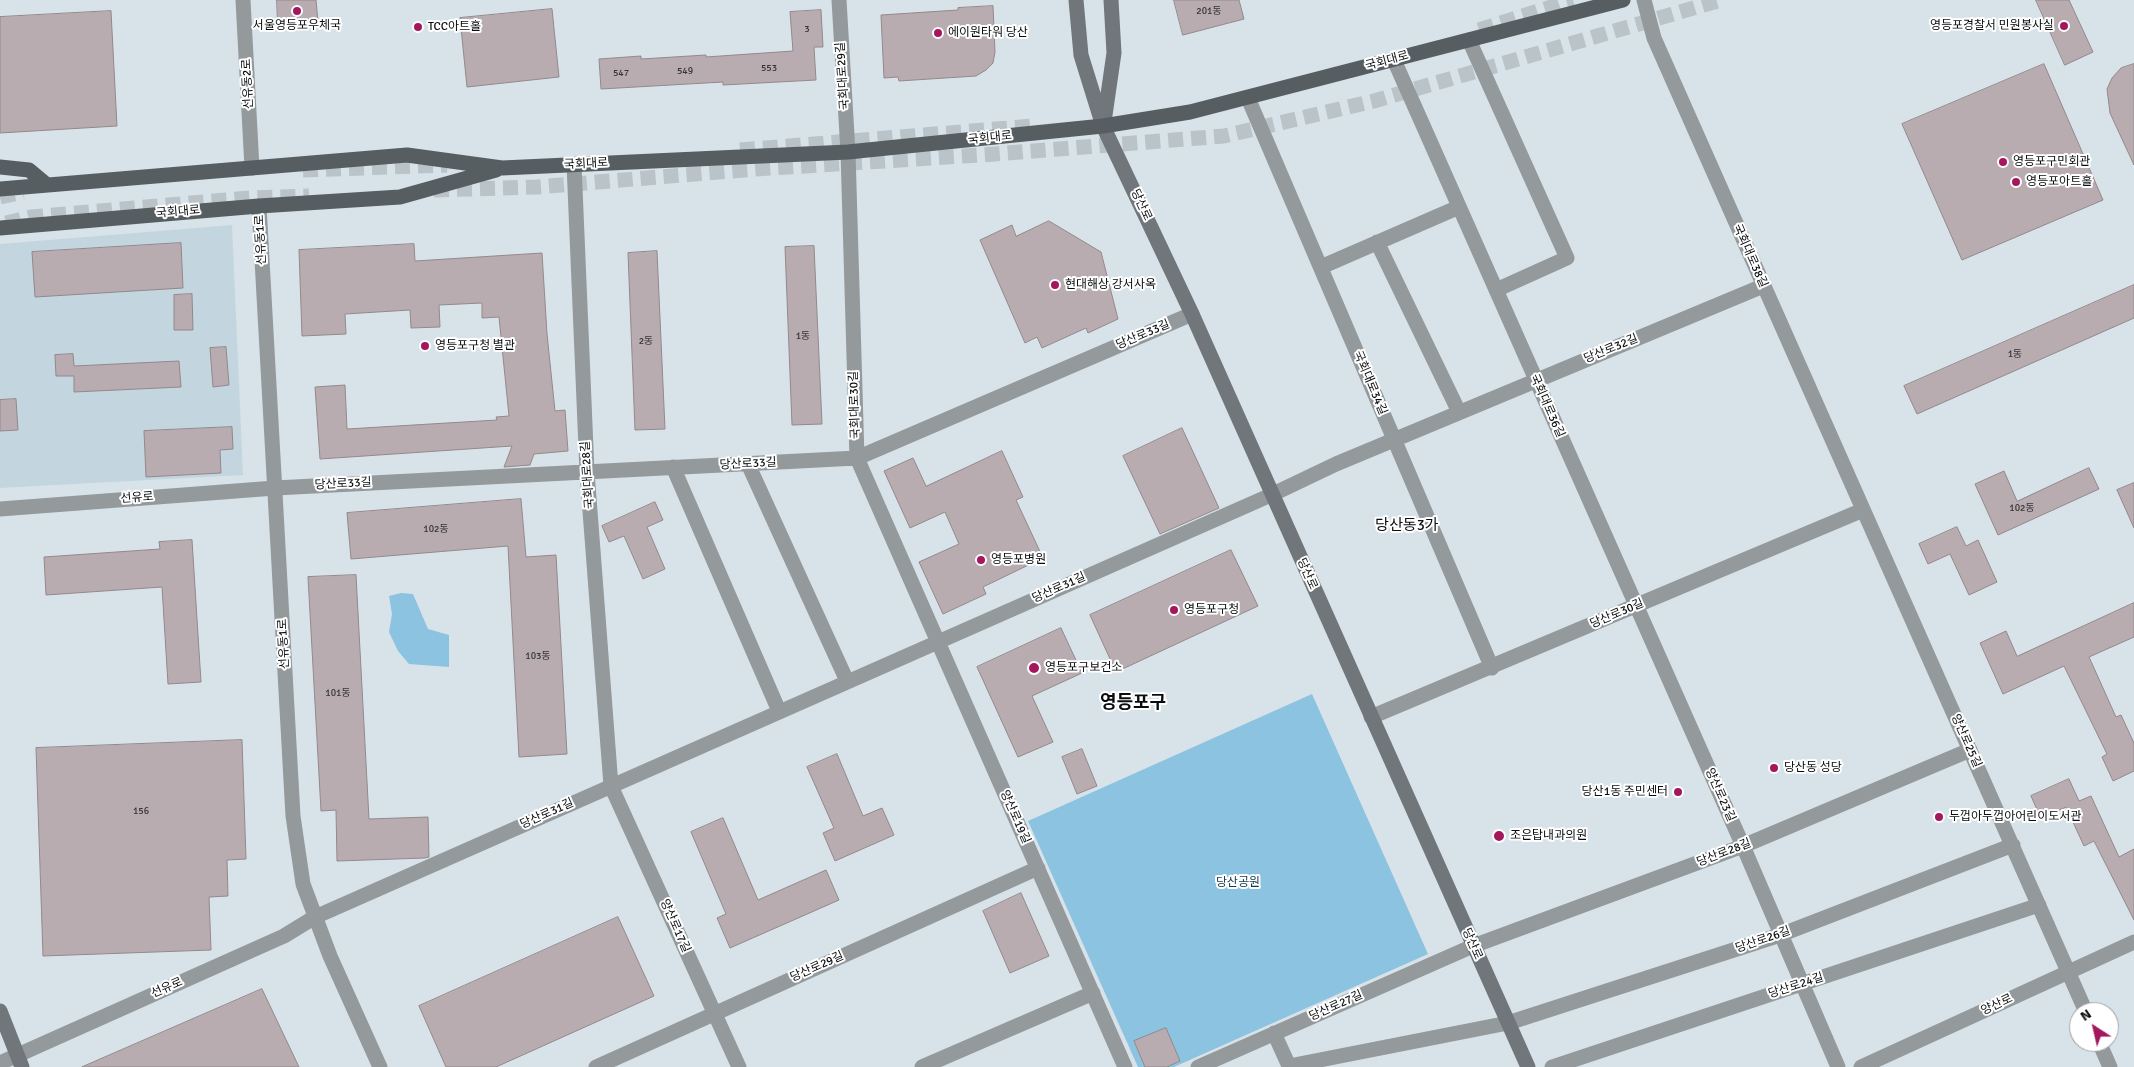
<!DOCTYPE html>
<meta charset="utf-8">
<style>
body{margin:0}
#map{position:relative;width:2134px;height:1067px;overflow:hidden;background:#d8e3e9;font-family:Signika,sans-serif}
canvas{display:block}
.north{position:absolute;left:2069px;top:1002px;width:50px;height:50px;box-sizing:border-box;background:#fff;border:1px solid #9d9e9f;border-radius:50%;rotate:325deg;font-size:14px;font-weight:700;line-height:20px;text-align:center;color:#090d0f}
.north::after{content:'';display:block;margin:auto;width:18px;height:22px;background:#a4175d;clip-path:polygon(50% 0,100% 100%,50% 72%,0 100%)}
</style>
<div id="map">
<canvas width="2134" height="1067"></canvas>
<div class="north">N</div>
</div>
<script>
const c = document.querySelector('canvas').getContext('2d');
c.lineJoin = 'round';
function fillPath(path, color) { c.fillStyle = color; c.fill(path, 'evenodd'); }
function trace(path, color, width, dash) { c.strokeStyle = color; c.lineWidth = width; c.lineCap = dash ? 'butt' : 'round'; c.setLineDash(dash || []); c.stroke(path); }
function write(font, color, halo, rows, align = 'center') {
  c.font = font + ' Signika,"Noto Sans KR",sans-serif'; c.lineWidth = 4; c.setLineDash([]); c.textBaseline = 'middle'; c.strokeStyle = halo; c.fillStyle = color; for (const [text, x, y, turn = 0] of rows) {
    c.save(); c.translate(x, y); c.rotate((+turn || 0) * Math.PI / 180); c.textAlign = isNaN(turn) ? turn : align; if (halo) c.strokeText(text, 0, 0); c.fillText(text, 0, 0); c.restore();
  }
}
fillPath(new Path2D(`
 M232,225L243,475L0,488V244Z`), '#c3d6df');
fillPath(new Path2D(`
 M401,593L413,594L428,629L449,635V667L409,664L398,651L389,632L392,614L389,596Z
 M1312,694L1428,954L1174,1067H1138L1028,821Z`), '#8cc3e0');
const building = new Path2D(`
 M277,0H316L318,22L278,24Z
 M1174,0H1239L1244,19L1183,35Z
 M2036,0H2069L2093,52L2065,65Z
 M993,6L995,52L993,63L986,70L976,76L899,81L898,77L884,78L881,15L958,10V8Z
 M552,9L559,77L467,87L460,18Z
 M821,10L823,47H814L816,80L723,85V82L601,89L599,59L641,56V59L706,55V57L793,51L790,12Z
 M111,11L117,126L0,133V17Z
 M2044,64L2103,200L1962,260L1902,124Z
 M2134,64V165L2110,113L2107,89L2112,78L2121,68Z
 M1049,221L1101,252L1118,319L1088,333L1086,328L1042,348L1037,337L1025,343L980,240L1012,225L1016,236Z
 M181,243L183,288L35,297L32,252Z
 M414,244L415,261L542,253L547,334L555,411L565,410L568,451L534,454L530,465L504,467L512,446L320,459L315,387L345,385L347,429L497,420L496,417L509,416L499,317L482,318V303L439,305L440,327L411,328L410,310L345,314L346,334L302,336L299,250Z
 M814,246L822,424L792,425L785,247Z
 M657,251L665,429L635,430L628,253Z
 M2134,285V318L1917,414L1904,386Z
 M192,294L193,330H174V295Z
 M226,347L229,385L213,387L210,348Z
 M73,354L74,366L179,361L181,387L74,392V376H56L55,355Z
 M16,399L18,430L0,431V400Z
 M232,427L233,449L220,450L221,473L146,477L144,431Z
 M1182,428L1219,508L1160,534L1123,456Z
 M1002,451L1023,497L1016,500L1043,558L983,587L986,594L943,614L919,562L959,544L945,512L910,528L884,471L913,458L926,486Z
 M2089,468L2099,489L1998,535L1975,484L2004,471L2017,501Z
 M2134,483V528L2117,490Z
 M521,499L526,557L556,555L567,754L519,757L508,546L351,559L347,513Z
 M655,502L663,520L647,527L665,569L643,579L624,536L609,542L602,526Z
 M1957,527L1966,546L1978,540L1997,582L1969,595L1950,554L1928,564L1919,544Z
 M192,540L201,682L168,684L162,587L46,595L44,557L160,549L159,542Z
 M1231,550L1258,606L1116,672L1090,615Z
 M356,575L369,819L428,817L429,857L425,858L337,861L336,810L321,811L308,577Z
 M2134,603V637L2089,657L2116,717L2121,715L2134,743V771L2113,781L2102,757L2107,754L2064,666L2003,694L1980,643L2006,631L2017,656Z
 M1061,628L1082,673L1032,696L1053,742L1018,757L977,667Z
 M242,740L246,859L227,860L228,896L209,897L211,950L43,956L36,748Z
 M1082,749L1097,786L1077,794L1062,757Z
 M837,754L863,816L882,808L894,835L835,861L823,833L834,828L807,767Z
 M2069,779L2079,801L2091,796L2119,857L2134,849V920L2094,841L2084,846L2066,807L2041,819L2031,796Z
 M723,818L758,900L826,870L839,900L730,948L717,918L726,914L691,832Z
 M1021,893L1049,956L1010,973L983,911Z
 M618,917L654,996L496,1067H446L419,1006Z
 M262,989L299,1067H82Z
 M1166,1028L1180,1061L1167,1067H1145L1134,1041Z`);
fillPath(building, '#b8acb0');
trace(building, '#93888b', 1);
trace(new Path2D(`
 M1479,30L1573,0
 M740,150L1033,126
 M303,170L447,165
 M434,190L537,187L756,169L995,154L1224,136L1374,101L1721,0
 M0,197L23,192
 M6,223L31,217L250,198L309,196`), '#b9c3c8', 15, [15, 8]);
trace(new Path2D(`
 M839,0L848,152L857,458L1125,1067
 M1644,0L1654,38L2086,1012
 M1469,40L1567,258L1496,290
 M1394,60L1743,846L1838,1067
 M1248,98L1492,668
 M574,164L587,472L611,786L739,1067
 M1377,242L1459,412
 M1321,267L1459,207
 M748,464L847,681
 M673,467L779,711
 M0,509L275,488L857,458L1192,314
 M1371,717L1863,510
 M1274,1033L1289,1066L1508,1023L1780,935L2013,845
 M2099,1042L2110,1067
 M0,1063L284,936L315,917L1271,495L1336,464L1763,286
 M596,1067L1038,868
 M922,1067L1093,993
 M1198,1067L1473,946L1743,846L1970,750
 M1552,1067L2039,905`), '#94999c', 15);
trace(new Path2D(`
 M243,0L252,168
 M259,206L293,816L303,884L330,956L380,1067
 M1861,1067L2134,942`), '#94999c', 15);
trace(new Path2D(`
 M1076,0L1081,55L1103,126L1192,314L1528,1067
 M1104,122L1114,53L1111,0
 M0,1011L22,1067`), '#70767a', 15);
trace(new Path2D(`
 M0,167L29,170L47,185
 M0,189L407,155L502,168L848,152L1103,126L1190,112L1623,0
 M0,228L259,206L400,197L496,170`), '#565e62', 15);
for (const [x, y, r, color] of [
 [297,11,5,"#a4175d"],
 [2064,26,5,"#a4175d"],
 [418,27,5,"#a4175d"],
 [938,33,5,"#a4175d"],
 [2003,162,5,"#a4175d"],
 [2016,182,5,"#a4175d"],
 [1055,285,5,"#a4175d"],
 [425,346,5,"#a4175d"],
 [981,560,5,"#a4175d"],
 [1174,610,5,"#a4175d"],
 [1034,668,6,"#a4175d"],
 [1774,768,5,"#a4175d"],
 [1678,792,5,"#a4175d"],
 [1939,817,5,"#a4175d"],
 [1499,836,6,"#a4175d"]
]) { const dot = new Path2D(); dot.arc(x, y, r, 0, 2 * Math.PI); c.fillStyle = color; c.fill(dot); trace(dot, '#fff', 2); }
write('10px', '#353537', null, [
 ["201동",1209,11],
 ["3",807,29],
 ["553",769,68],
 ["549",685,71],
 ["547",621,73],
 ["1동",803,336],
 ["2동",646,341],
 ["1동",2015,354],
 ["102동",2022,508],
 ["102동",436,529],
 ["103동",538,656],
 ["101동",338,693],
 ["156",141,811]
]);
write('12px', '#090d0f', '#fff', [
 ["서울영등포우체국",297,26,"center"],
 ["영등포경찰서 민원봉사실",2054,26,"right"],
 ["TCC아트홀",428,27],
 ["에이원타워 당산",948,33],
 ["영등포구민회관",2013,162],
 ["영등포아트홀",2026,182],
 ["현대해상 강서사옥",1065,285],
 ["영등포구청 별관",435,346],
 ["영등포병원",991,560],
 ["영등포구청",1184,610],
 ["영등포구보건소",1045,668],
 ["당산동 성당",1784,768],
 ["당산1동 주민센터",1668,792,"right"],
 ["두껍아두껍아어린이도서관",1949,817],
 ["조은탑내과의원",1510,836]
], 'left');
write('12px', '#090d0f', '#fff', [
 ["국회대로",1387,61,-15],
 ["국회대로29길",843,76,-94],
 ["선유동2로",248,84,-93],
 ["국회대로",990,138,-6],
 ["국회대로",586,164,-3],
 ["당산로",1141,205,65],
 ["국회대로",178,212,-5],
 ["선유동1로",261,240,-93],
 ["국회대로38길",1750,256,66],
 ["당산로33길",1143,335,-23],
 ["당산로32길",1611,349,-22],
 ["국회대로34길",1370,383,67],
 ["국회대로30길",855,405,-92],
 ["국회대로36길",1547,406,66],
 ["당산로33길",748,464,-3],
 ["국회대로28길",588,475,-94],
 ["당산로33길",343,484,-3],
 ["선유로",137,498,-4],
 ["당산로",1307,574,66],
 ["당산로31길",1059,588,-24],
 ["당산로30길",1617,614,-23],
 ["선유동1로",284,644,-93],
 ["양산로25길",1966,741,66],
 ["양산로23길",1720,795,66],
 ["당산로31길",547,814,-24],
 ["양산로19길",1015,817,66],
 ["당산로28길",1724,853,-21],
 ["양산로17길",675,926,66],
 ["당산로26길",1763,940,-19],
 ["당산로",1472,944,66],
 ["당산로29길",817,967,-24],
 ["당산로24길",1796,986,-18],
 ["선유로",167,988,-24],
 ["양산로",1997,1005,-25],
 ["당산로27길",1336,1006,-24]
]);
write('12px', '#143a4c', '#fff', [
 ["당산공원",1238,883]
]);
write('15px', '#090d0f', '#fff', [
 ["당산동3가",1407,526]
]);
write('bold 18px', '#090d0f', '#fff', [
 ["영등포구",1133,703]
]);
</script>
